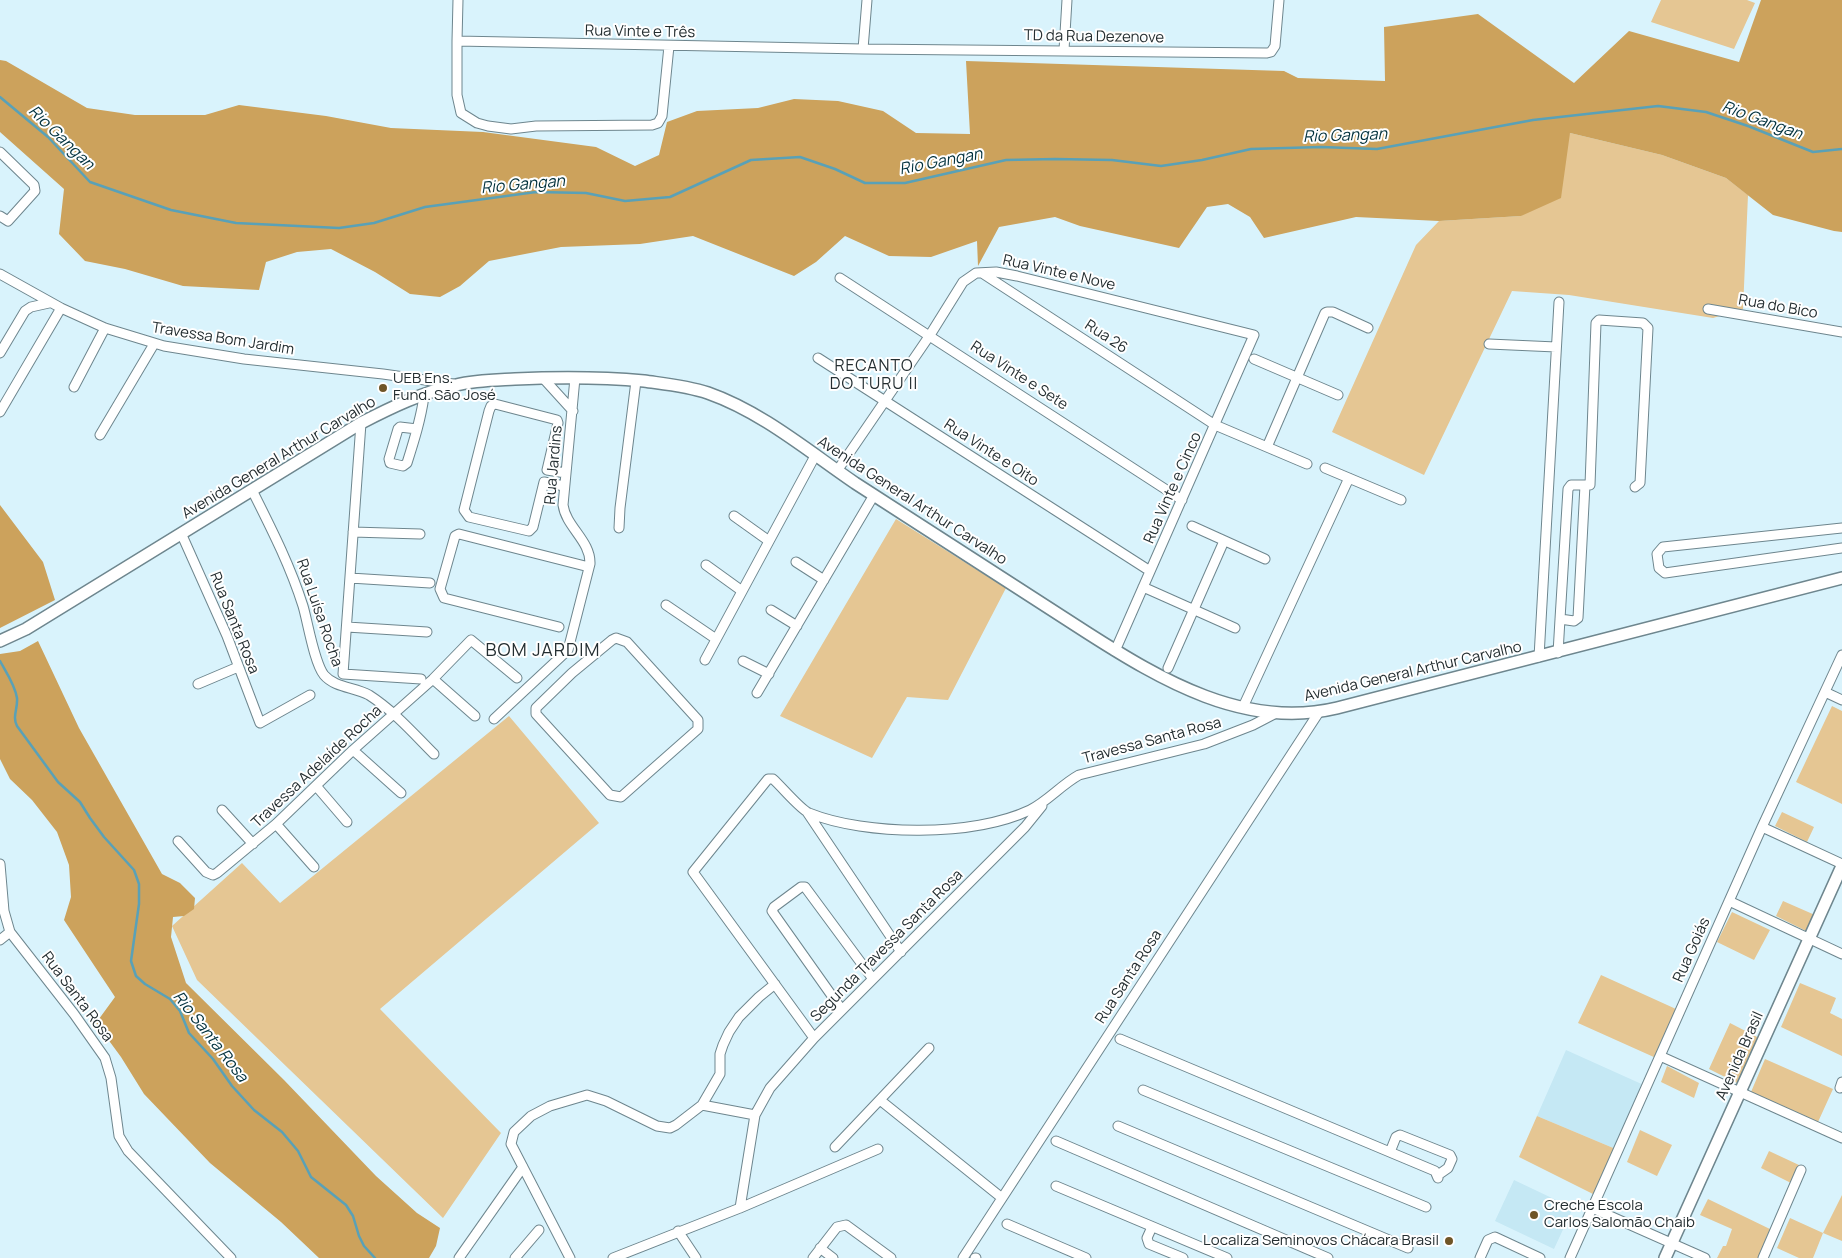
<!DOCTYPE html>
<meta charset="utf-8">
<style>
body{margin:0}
canvas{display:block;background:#d9f3fc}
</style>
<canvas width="1842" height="1258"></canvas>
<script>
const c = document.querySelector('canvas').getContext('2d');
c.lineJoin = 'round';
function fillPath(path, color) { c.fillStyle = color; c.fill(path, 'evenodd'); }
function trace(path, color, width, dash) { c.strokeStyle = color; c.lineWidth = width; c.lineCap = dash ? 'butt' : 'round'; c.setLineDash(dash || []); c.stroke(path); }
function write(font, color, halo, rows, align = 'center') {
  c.font = font + ' Manrope,sans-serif'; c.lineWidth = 4; c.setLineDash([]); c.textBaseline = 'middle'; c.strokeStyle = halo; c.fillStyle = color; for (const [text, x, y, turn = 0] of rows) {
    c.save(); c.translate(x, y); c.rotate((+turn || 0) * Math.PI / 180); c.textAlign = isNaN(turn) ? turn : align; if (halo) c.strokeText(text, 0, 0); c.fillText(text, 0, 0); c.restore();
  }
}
fillPath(new Path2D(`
 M1566,1050L1646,1086L1618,1150L1537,1116Z
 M1514,1180L1573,1208L1554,1249L1495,1221Z`), '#c5e8f4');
fillPath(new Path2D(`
 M1661,0H1747L1755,3L1734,49L1651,22Z
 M1570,133L1662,155L1726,178L1748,195L1743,309L1713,318L1569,295L1512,291L1424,475L1332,432L1416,245L1439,221L1521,216Z
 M896,519L1006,588L948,700L907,697L872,758L780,716Z
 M1832,706L1842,711V804L1796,782Z
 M509,716L599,823L380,1009L501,1133L443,1218L197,980L172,926L242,863L280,903Z
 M1782,812L1814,827L1807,842L1775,826Z
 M1783,901L1815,915L1808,932L1776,916Z
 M1732,912L1770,930L1754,960L1717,942Z
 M1601,975L1676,1009L1656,1058L1578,1023Z
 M1800,983L1836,998L1830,1013L1842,1019V1056L1781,1027Z
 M1730,1023L1761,1039L1743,1086L1709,1069Z
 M1765,1059L1833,1089L1818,1122L1751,1092Z
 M1667,1066L1699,1083L1694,1098L1661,1082Z
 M1537,1116L1618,1150L1595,1195L1519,1157Z
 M1640,1130L1672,1145L1657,1176L1627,1162Z
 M1769,1151L1799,1165L1791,1183L1761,1168Z
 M1842,1195V1241L1823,1233L1813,1258H1799L1777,1248L1790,1218L1823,1233Z
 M1708,1199L1772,1230L1759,1258H1717L1723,1246H1726L1732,1229L1700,1215Z`), '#e5c693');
fillPath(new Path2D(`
 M1761,0H1842V232L1834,231L1773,215L1726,178L1662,155L1570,133L1561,198L1521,216L1439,221L1356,217L1264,238L1250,217L1228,204L1207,207L1179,248L1080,226L1055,217L999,227L978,266L977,241L931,257L889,256L845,236L816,262L794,276L693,236L640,244L561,247L489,261L460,286L440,297L410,294L375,272L331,249L297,252L266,262L259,290L183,286L125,269L85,261L59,234L64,189L0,132V60L6,61L87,108L135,115H205L239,105L326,116L391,128L483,132L596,147L635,166L659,155L667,122L697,111L758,108L794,99L838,101L883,111L916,133L970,134L966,61L1284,71L1298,78L1385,81L1384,27L1478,14L1574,83L1629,31L1739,62Z
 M0,505L43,562L55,600L0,628Z
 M38,641L79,728L162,874L180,883L195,898L194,909L184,916L173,917L171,937L186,983L284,1080L376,1176L417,1213L440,1228L436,1246L429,1258H319L281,1222L210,1163L144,1094L121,1057L96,1023L115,997L64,920L71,897L69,865L57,832L32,800L10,779L0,759V654L20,651Z`), '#cca25c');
trace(new Path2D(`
 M0,97L48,137L90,182L171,210L236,223L339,228L374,223L425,207L536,192L586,193L625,201L670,197L751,160L800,157L835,169L865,183H905L1006,160L1055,159L1112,160L1161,166L1202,160L1251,149L1321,147L1377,149L1533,120L1658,106L1706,112L1748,126L1813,152L1842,149
 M0,661C6,672 15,685 17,698C18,709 12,716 17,726L58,782L80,802L90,818L104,837L134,870L139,884V904L131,961L136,976L145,984L170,999L180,1011L189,1033L213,1059L232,1086L254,1110L282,1132L298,1151L311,1177L346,1205L353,1216L359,1236L364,1246L375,1258`), '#59a1b7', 2.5);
const minor = new Path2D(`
 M458,0L457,41L863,49L1267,53L1271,52L1275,46L1279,0
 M457,41V95L461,113L477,123L488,126L511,129L536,126L652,125L658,123L662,116L669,46
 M863,49L867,0
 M1064,50L1067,0
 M0,152L34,185L35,191L8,221L0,216
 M982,273L1215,425L1307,464
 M0,274L61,308L105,328L164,346L244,359L383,374L453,384
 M840,278L1182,500
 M1708,309L1842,332
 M1489,344L1556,347
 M0,353L25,311L31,307L49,303
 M818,358L1150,571
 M1254,359L1338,395
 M543,378L573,411
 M74,387L105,328
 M0,412L61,308
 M361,423L343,674L421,679
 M417,429L400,427L398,429L389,459L390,463L403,466L407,463C414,441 421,419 424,396
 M100,435L154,344
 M1267,447L1325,313L1327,312H1333L1368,328
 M1325,468L1401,500
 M837,471L930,335L963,282L976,273L996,272L1017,276L1254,335L1115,651
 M1590,485L1596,323L1599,320L1643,323L1648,328L1640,483L1635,487
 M564,486L544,482L533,527L529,531L469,517L464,510L489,411L491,406L495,404L557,420L558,423L547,470L566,473
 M252,490C271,528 290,565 303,606C308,623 314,662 324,675C335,688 355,687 369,695C394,711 414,734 434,754
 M734,516L769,541
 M1192,526L1265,559
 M619,528L620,508L636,381
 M1842,528L1663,547L1657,554L1659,568L1665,573L1842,548
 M353,532L420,534
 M181,533L227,636L260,723L310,695
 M796,562L824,580
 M706,565L742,591
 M350,578L430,583
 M1143,587L1235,628
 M666,605L716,639
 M771,610L797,626
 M347,627L427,632
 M559,627L444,598L440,589L455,536L459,534L589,567
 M616,638L627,642L698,720V729L621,797L610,795L536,714V708L572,673L612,640Z
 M1558,653L1560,619L1568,489L1571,485H1585L1578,618L1574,621L1560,619
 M1539,657L1559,302
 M705,660L815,456
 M743,661L769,674
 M1168,668L1224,541
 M433,679L475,716
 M198,684L238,667
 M1825,692L1842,700
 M757,693L874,495
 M1243,707L1349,478
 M494,719L568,650L590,564C591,541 566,527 563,505L575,378
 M353,750L401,793
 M317,787L347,822
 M222,810L253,844
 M807,812L901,952
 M276,824L314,867
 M1762,827L1842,864
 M178,841L206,872L213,875L217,873L276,824L353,750L433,679L471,640L517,678
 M0,864L4,911L10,932L74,1014L105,1058L111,1078L119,1136L128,1151L231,1258
 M1729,901L1842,954
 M0,940L10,932
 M842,1010L774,914L772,911L774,907L801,887H805L873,979
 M814,1038L693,872L768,779H773C782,787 800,809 809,813C866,836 973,837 1030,810C1048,801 1061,785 1079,775L1204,744L1253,725L1276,713
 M1120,1039L1435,1171L1438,1178
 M1660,1056L1842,1138
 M1840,1088L1842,1082
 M1143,1090L1426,1207
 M880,1100L1002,1198
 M702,1105L755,1115
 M1118,1126L1408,1248
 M1056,1141L1328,1258
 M835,1147L929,1048
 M1390,1152L1396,1137L1400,1135L1450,1155L1452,1159L1448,1168L1438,1175
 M1056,1186L1227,1258
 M740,1208L755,1115L770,1088L814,1038L1025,827L1042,806
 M1592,1208L1705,1258
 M1007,1224L1086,1258
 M1152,1227L1147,1238L1149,1244L1183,1258
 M678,1231L696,1258
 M820,1248L833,1258
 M459,1258L523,1167
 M515,1258L539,1230
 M570,1258L511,1144L514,1132L531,1116L550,1106L587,1095L606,1101L657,1126L670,1128L676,1125L702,1105L720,1074V1054L723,1045L729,1032L739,1017L759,997L775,984
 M613,1258L740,1208L878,1149
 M813,1258L837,1227L846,1225L891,1258
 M963,1258L1319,712
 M975,1258H976
 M1480,1258L1488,1240L1495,1237L1540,1258
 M1570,1258L1762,827L1842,655
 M1763,1258L1801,1170`);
const major = new Path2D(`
 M0,641L26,629L361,423C390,408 423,392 456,385C475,380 495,380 515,379C558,377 601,377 644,381C665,384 687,386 708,393C762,412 808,451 855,483C932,533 1009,582 1086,632C1161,680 1245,730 1337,708L1842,578
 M1665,1258L1842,866`);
trace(minor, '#6e868e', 11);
trace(major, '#6e868e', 14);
trace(minor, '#fff', 9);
trace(major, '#fff', 11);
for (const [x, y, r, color] of [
 [383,388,5,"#6f5527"],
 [1534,1215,5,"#6f5527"],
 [1449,1241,5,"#6f5527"]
]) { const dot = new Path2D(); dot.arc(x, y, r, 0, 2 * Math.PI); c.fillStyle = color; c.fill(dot); trace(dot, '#fff', 2); }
write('15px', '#242e31', '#fff', [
 ["Rua Vinte e Três",640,32,1],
 ["TD da Rua Dezenove",1094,37,1],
 ["Rua Vinte e Nove",1059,273,13],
 ["Rua do Bico",1778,307,10],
 ["Rua 26",1106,337,33],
 ["Travessa Bom Jardim",223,339,9],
 ["Rua Vinte e Sete",1019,376,33],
 ["Rua Vinte e Oito",991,453,33],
 ["Avenida General Arthur Carvalho",279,458,-31],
 ["Rua Jardins",554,465,-85],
 ["Rua Vinte e Cinco",1173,488,-66],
 ["Avenida General Arthur Carvalho",912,501,33],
 ["Rua Luísa Rocha",319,613,71],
 ["Rua Santa Rosa",234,623,68],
 ["Avenida General Arthur Carvalho",1413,672,-13],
 ["Travessa Santa Rosa",1152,741,-15],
 ["Travessa Adelaíde Rocha",317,767,-43],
 ["Segunda Travessa Santa Rosa",887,946,-45],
 ["Rua Goiás",1692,950,-66],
 ["Rua Santa Rosa",1129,977,-57],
 ["Rua Santa Rosa",77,997,53],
 ["Avenida Brasil",1740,1056,-66]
]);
write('15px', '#242e31', '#fff', [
 ["UEB Ens.",393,379],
 ["Fund. São José",393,396],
 ["Creche Escola",1544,1206],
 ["Carlos Salomão Chaib",1544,1223],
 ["Localiza Seminovos Chácara Brasil",1439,1241,"right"]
], 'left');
write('italic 16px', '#00303c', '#fff', [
 ["Rio Gangan",1762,121,20],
 ["Rio Gangan",1345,136,-2],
 ["Rio Gangan",61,138,44],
 ["Rio Gangan",941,162,-11],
 ["Rio Gangan",523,185,-5],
 ["Rio Santa Rosa",210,1037,52]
]);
c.letterSpacing = '1px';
write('16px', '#242e31', '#fff', [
 ["RECANTO",874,367],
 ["DO TURU II",874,385]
]);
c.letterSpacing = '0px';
c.letterSpacing = '1px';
write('18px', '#242e31', '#fff', [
 ["BOM JARDIM",543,651]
]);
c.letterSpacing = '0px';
</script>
